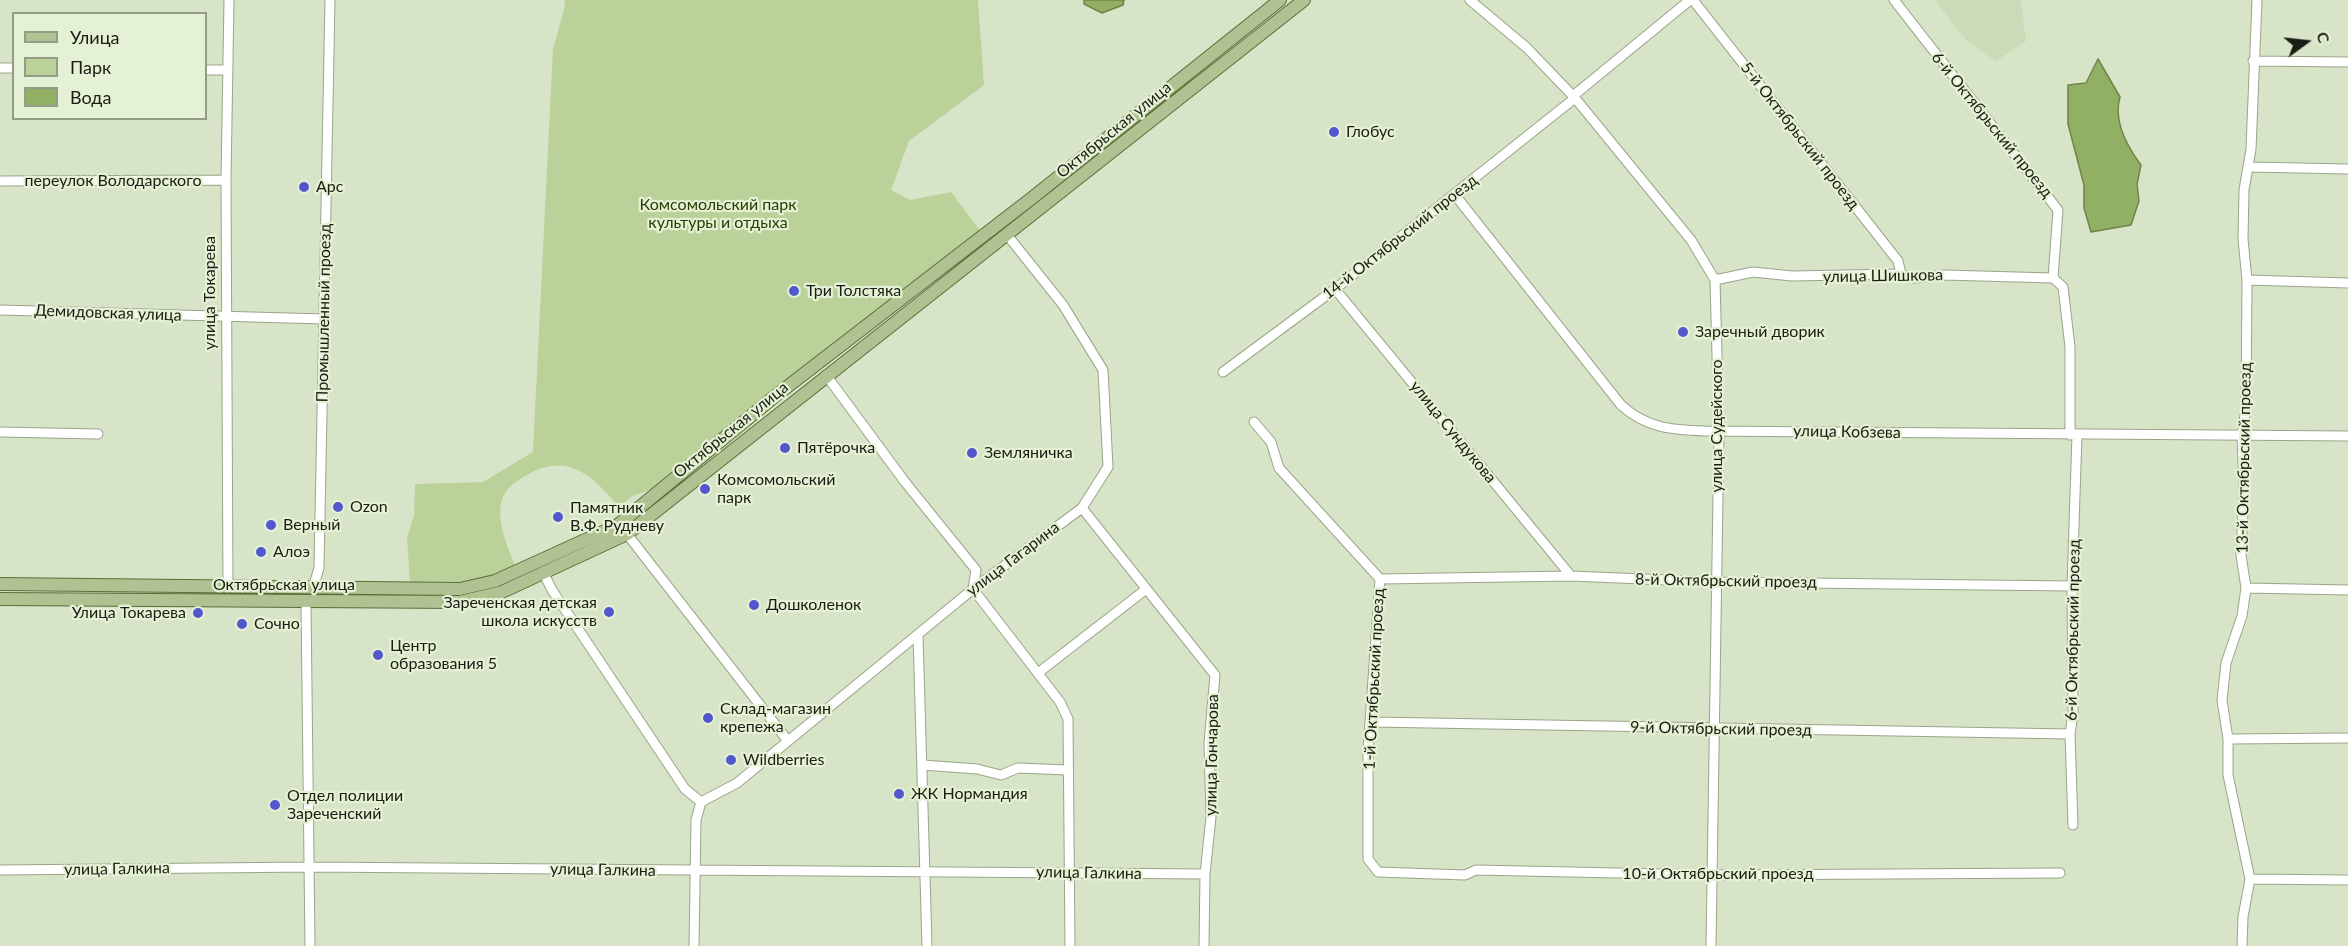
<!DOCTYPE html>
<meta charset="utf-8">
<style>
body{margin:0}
#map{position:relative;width:2348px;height:946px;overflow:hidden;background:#d8e4c7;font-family:Lato,sans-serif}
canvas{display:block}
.legend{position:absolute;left:12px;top:12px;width:195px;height:108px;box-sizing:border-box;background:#e5f1d4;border:2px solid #939c87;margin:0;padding:8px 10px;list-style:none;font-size:18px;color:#191d13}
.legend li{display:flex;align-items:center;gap:12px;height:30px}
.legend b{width:30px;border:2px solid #939c87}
.north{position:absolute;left:2276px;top:12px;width:60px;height:60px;-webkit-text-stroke:4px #e5f1d4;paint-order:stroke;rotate:75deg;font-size:16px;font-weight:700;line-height:24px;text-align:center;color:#191d13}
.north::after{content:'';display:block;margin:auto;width:21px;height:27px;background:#191d13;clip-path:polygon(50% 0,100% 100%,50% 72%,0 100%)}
</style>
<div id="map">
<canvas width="2348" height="946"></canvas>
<ul class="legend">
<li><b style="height:8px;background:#b1c292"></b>Улица</li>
<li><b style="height:16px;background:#bbd19a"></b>Парк</li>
<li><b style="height:16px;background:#92b063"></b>Вода</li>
</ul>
<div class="north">С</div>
</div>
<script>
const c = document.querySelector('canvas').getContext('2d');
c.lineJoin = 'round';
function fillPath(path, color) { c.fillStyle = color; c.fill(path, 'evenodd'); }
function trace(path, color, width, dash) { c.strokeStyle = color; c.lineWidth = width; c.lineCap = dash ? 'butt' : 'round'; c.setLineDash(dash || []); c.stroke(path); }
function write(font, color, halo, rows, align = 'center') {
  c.font = font + ' Lato,sans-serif'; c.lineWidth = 4.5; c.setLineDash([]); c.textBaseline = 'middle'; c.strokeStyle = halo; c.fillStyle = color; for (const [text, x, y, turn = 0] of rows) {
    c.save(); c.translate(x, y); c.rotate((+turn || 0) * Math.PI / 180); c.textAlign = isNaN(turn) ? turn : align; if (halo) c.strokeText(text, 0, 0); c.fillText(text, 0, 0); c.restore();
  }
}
fillPath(new Path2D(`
 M1935,0H2021L2026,41L1995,62L1965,39Z`), '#cbdbb7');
fillPath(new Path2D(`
 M564,0H978L984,85L909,141L891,190L910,200L951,192L984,236L771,390L650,490L632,496L619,507C591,474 567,451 525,476C514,482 504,490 501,503C497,525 508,546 515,566L473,582L410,583L407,537L414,516L415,484L483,482L533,452L553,49L565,6Z`), '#bbd19a');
const water = new Path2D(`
 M1084,0H1124L1123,5L1102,13L1084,4Z
 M2098,59L2120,97C2113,121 2126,145 2141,165L2137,184L2139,201L2131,225L2091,232L2084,208V185L2068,124V85L2086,83Z`);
fillPath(water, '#92b063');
trace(water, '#6e844b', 1.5);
const minor = new Path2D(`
 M1470,0L1527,48L1575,98L1691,240L1715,280L1719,430L1711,946
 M1693,0L1898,261L1901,274
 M1894,0L2058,210L2053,278L2063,287L2070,347V435
 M2253,61L2348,62
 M0,68H14
 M206,70H228
 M1573,96L1690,0
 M2250,167L2348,169
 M0,181L226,180
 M1455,195L1621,405C1646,428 1672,430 1705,431L2348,436
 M1715,280L1753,272L1792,276L1901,274L1914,278L1944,275L2053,278
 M2247,280L2348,283
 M1335,289L1571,576
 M0,310L324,319
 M1223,372L1335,289L1575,98
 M826,375L905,482L976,570L973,589L1060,702L1068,719L1070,946
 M1254,422L1271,442L1279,468L1380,579L1368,751V859L1378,872L1465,875L1476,870L1712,875L2060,873
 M0,432L98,434
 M1082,508L1215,675L1209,743L1211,817L1205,874L1204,946
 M627,534L788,741
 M544,574L552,590L685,789L701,802L696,820L694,946
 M1380,579L1571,576L1716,582L2072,586
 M228,587L226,180L229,0
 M313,588L319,568L330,0
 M2246,588L2348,590
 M306,602L310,946
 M918,635L927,946
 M1038,673L1145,590
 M1372,722L2070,734
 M2228,739L2348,738
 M923,765L977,769L1001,775L1018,768L1068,770
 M701,802L737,783L973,589L1082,508L1108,467L1103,370L1063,305L1008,236
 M2073,825L2070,734L2073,714L2072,586L2077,435
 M0,870L310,867L1205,874
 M2250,879L2348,880
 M2242,946L2243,917L2250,879L2228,775V739L2222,700L2226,663L2242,616L2246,588L2241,555L2244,489L2242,435L2246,408L2247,280L2243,239L2244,190L2251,149L2257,0`);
const major = new Path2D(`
 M0,584L460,589L495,581L618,525L774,397L1032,198L1280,0
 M0,599L459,602L502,592L627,534L1304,0`);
trace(minor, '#99a58a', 11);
trace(major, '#5a6e37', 14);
trace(minor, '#fff', 9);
trace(major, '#b1c292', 12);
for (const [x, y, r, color] of [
 [1334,132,6,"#5257cd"],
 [304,187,6,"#5257cd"],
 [794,291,6,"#5257cd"],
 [1683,332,6,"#5257cd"],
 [785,448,6,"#5257cd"],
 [972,453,6,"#5257cd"],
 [705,489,6,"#5257cd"],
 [338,507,6,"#5257cd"],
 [558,517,6,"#5257cd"],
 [271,525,6,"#5257cd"],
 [261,552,6,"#5257cd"],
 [754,605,6,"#5257cd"],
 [609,612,6,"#5257cd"],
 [198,613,6,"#5257cd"],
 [242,624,6,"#5257cd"],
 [378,655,6,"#5257cd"],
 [708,718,6,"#5257cd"],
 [731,760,6,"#5257cd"],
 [899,794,6,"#5257cd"],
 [275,805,6,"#5257cd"]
]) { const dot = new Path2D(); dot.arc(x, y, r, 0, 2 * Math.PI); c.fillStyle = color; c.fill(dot); trace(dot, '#e5f1d4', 2); }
write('16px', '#191d13', '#e5f1d4', [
 ["6-й Октябрьский проезд",1992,125,51],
 ["Октябрьская улица",1114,130,-39],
 ["5-й Октябрьский проезд",1800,136,52],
 ["переулок Володарского",113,181],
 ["14-й Октябрьский проезд",1400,237,-38],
 ["улица Шишкова",1883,276,-1],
 ["улица Токарева",210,293,-90],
 ["Демидовская улица",108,313,2],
 ["Промышленный проезд",324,313,-89],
 ["улица Судейского",1717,426,-90],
 ["Октябрьская улица",731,430,-39],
 ["улица Сундукова",1453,432,51],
 ["улица Кобзева",1847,432,1],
 ["13-й Октябрьский проезд",2244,458,-89],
 ["улица Гагарина",1013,559,-37],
 ["8-й Октябрьский проезд",1726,581,1],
 ["Октябрьская улица",284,585],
 ["6-й Октябрьский проезд",2073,630,-89],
 ["1-й Октябрьский проезд",1374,679,-87],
 ["9-й Октябрьский проезд",1721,729,1],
 ["улица Гончарова",1212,755,-89],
 ["улица Галкина",117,869,-1],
 ["улица Галкина",603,870,1],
 ["улица Галкина",1089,873,1],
 ["10-й Октябрьский проезд",1718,874]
]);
write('16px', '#191d13', '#e5f1d4', [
 ["Глобус",1346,132],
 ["Арс",316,187],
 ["Три Толстяка",806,291],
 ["Заречный дворик",1695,332],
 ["Пятёрочка",797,448],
 ["Земляничка",984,453],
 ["Комсомольский",717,480],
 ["парк",717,498],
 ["Ozon",350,507],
 ["Памятник",570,508],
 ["В.Ф. Рудневу",570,526],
 ["Верный",283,525],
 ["Алоэ",273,552],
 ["Зареченская детская",597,603,"right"],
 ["школа искусств",597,621,"right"],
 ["Дошколенок",766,605],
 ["Улица Токарева",186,613,"right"],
 ["Сочно",254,624],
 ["Центр",390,646],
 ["образования 5",390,664],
 ["Склад-магазин",720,709],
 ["крепежа",720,727],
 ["Wildberries",743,760],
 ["ЖК Нормандия",911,794],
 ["Отдел полиции",287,796],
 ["Зареченский",287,814]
], 'left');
write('16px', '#2b3d02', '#e5f1d4', [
 ["Комсомольский парк",718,205],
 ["культуры и отдыха",718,223]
]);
</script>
